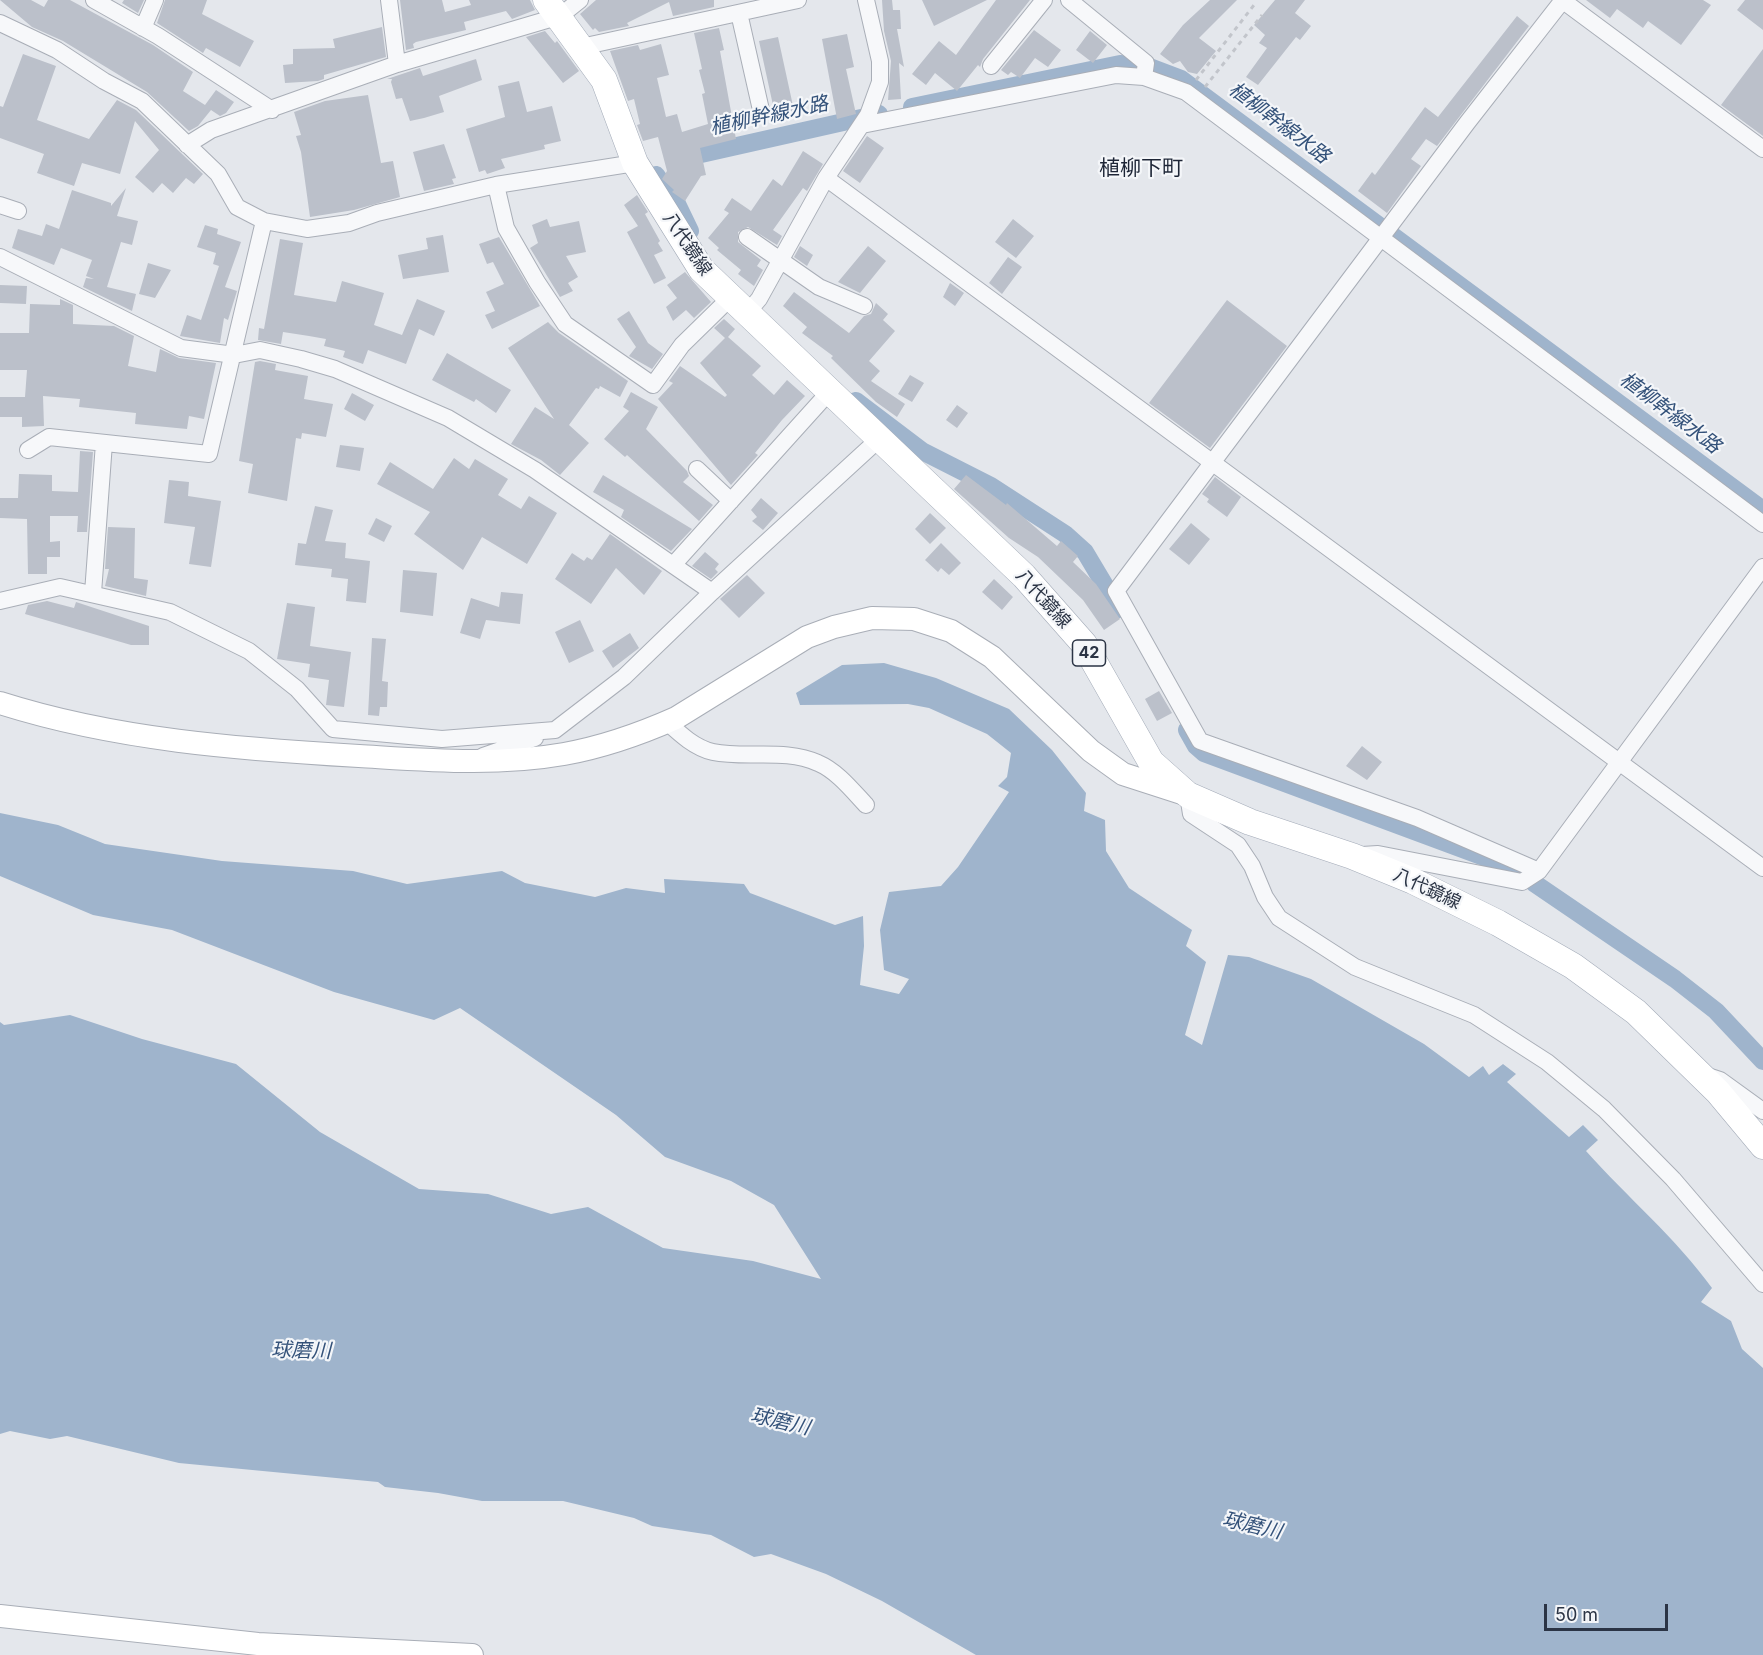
<!DOCTYPE html>
<meta charset="utf-8">
<style>
body{margin:0}
#map{position:relative;width:1763px;height:1655px;overflow:hidden;background:#e4e7ec;font-family:Inter,sans-serif}
canvas{display:block}
.scale{position:absolute;left:1544px;top:1604px;width:124px;height:27px;box-sizing:border-box;border:3px solid #2b3445;border-top:0;padding-left:8px;font-size:18px;line-height:21px;white-space:nowrap;color:#2b3445;-webkit-text-stroke:4px #f4f6f9;paint-order:stroke}
</style>
<div id="map">
<canvas width="1763" height="1655"></canvas>
<div class="scale">50 m</div>
</div>
<script>
const c = document.querySelector('canvas').getContext('2d');
c.lineJoin = 'round';
function fillPath(path, color) { c.fillStyle = color; c.fill(path, 'evenodd'); }
function trace(path, color, width, dash) { c.strokeStyle = color; c.lineWidth = width; c.lineCap = dash ? 'butt' : 'round'; c.setLineDash(dash || []); c.stroke(path); }
function write(font, color, halo, rows, align = 'center') {
  c.font = font + ' Inter,"Noto Sans JP",sans-serif'; c.lineWidth = 4.5; c.setLineDash([]); c.textBaseline = 'middle'; c.strokeStyle = halo; c.fillStyle = color; for (const [text, x, y, turn = 0] of rows) {
    c.save(); c.translate(x, y); c.rotate((+turn || 0) * Math.PI / 180); c.textAlign = isNaN(turn) ? turn : align; if (halo) c.strokeText(text, 0, 0); c.fillText(text, 0, 0); c.restore();
  }
}
fillPath(new Path2D(`
 M884,663L936,678L1009,709L1052,750L1086,793L1084,811L1105,820L1106,851L1129,888L1192,930L1186,946L1206,962L1185,1035L1202,1045L1228,955L1249,957L1311,979L1424,1044L1469,1077L1483,1066L1489,1075L1503,1064L1516,1074L1507,1082L1569,1137L1583,1125L1598,1140L1586,1151C1627,1197 1676,1238 1712,1288L1701,1302L1731,1321L1742,1349L1763,1368V1655H976L882,1601L826,1574L771,1554L754,1557L711,1535L652,1526L634,1518L563,1501H482L438,1493L385,1487L378,1482L179,1463L67,1436L50,1439L10,1431L0,1434V1022L4,1025L70,1015L142,1039L236,1064L320,1132L419,1189L488,1194L551,1214L588,1207L663,1248L753,1261L821,1279L774,1205L731,1181L665,1157L616,1115L460,1008L434,1020L334,992L172,930L93,915L0,876V813L58,825L105,844L222,861L353,871L407,884L502,871L525,883L595,897L626,888L665,893L664,879L744,884L750,893L835,925L863,916L864,946L860,985L899,994L909,979L884,970L880,930L889,892L941,886L958,867L1009,792L998,786L1007,777L1011,753L987,734L929,708L908,704L800,705L796,693L842,665Z`), '#9fb4cc');
trace(new Path2D(`
 M912,107L1120,64L1152,68L1181,79L1763,510
 M679,159L879,114
 M656,175L677,204L690,231
 M856,401L922,451L991,486L1065,534L1085,552L1119,609
 M1187,730L1196,746L1204,753L1495,861L1524,875
 M1534,883L1675,979L1716,1011L1763,1061`), '#9fb4cc', 18);
fillPath(new Path2D(`
 M0,0H31L44,7L48,0H70L153,45L193,72L183,91L205,105L216,90L234,102L226,113L220,116L211,110L198,126L189,131L147,92L63,41L32,27Z
 M124,0H144L138,13L122,3Z
 M165,0H207L202,14L254,41L240,67L206,48L203,53L157,23Z
 M400,0H442L445,12L471,5L469,0H530L535,10L512,19L506,11L464,22L466,30L416,42L413,44L414,48L406,50Z
 M596,0H714V7L673,16L669,2L627,23L629,26L599,32L595,28L593,30L580,14Z
 M882,0H892L893,10H900L901,29H897L904,67L899,63L901,99L888,100L891,61L884,31Z
 M922,0H987L934,26Z
 M996,0H1030L983,59L980,67L978,65L957,91L935,73L926,85L912,74L939,41L956,55Z
 M1210,0H1237L1199,38L1216,51L1197,74L1188,72L1180,61L1173,64L1160,54L1183,25Z
 M1275,0H1305L1295,13L1311,26L1300,40L1296,37L1258,85L1246,77L1267,48L1259,43L1265,35L1254,25Z
 M1586,0H1703L1711,5L1681,45L1648,21L1643,28L1617,9L1610,18Z
 M1745,0H1763V30L1737,10Z
 M1517,16L1529,26L1437,146L1426,139L1411,159L1421,166L1387,213L1358,191L1372,172L1375,175L1425,107L1438,117Z
 M382,27L386,57L324,75V79L318,81L285,83L283,65L293,64V49L335,48L333,39Z
 M719,28L724,50L720,51L736,139L700,148L706,175L701,176L685,201L672,192L674,190L662,179L667,171L658,137L643,141L637,125L640,124L634,99L628,101L610,51L638,45L640,50L661,44L669,75L657,78L666,117L677,114L682,132L708,124L702,94L705,93L699,70L702,69L694,33Z
 M1034,30L1061,50L1048,67L1035,58L1020,78L1011,72L1008,75L1001,70Z
 M545,31L555,43L557,41L579,71L563,83L526,37Z
 M1090,31L1107,45L1093,63L1076,50Z
 M847,34L854,67L846,69L856,114L837,119L822,39Z
 M778,37L795,115L776,119L759,41Z
 M1763,49V136L1721,105Z
 M23,54L56,66L37,120L89,139L117,100L136,110L203,174L194,184L186,178L173,193L162,183L153,193L135,177L159,150L135,121L120,174L82,163L74,186L37,173L44,154L0,138V106L3,107Z
 M476,59L482,80L439,96L444,112L424,118L410,121L402,98L396,99L391,82L392,79H387L420,68L423,76Z
 M519,81L527,112L552,106L561,141L544,145L545,149L501,159L505,168L487,174L485,170L479,172L466,129L505,117L498,86Z
 M368,95L381,163L393,161L400,197L354,210L310,217L301,152L296,136L301,135L294,112L325,101Z
 M867,136L884,148L860,183L843,171Z
 M444,144L456,178L452,179L454,184L424,191L413,152Z
 M803,151L823,164L807,191L803,188L773,230L782,236L777,245L748,227L738,232V242L761,260L757,266L763,270L754,286L738,274L741,270L717,250L719,248L708,238L729,213L724,210L732,198L751,211L773,179L782,186Z
 M126,188L117,216L138,221L132,245L121,242L107,287L136,294L132,311L83,287L86,278L94,279L86,276L92,260L61,248L54,265L12,248L18,229L42,236L46,224L59,229L72,190L111,203V206Z
 M637,195L648,212L645,214L660,241L658,243L663,251L654,255L666,278L654,284L627,232L638,226L624,205Z
 M547,219L550,227L579,221L586,252L566,256L578,277L568,283L573,291L560,297L530,248L538,243L532,225Z
 M1013,219L1034,236L1016,258L995,242Z
 M205,225L218,229L217,234L241,242L225,287L237,291L228,320L224,318L220,343L180,336L187,315L201,320L219,266L213,264L216,253L197,247Z
 M443,235L449,272L403,279L398,255L428,249L426,238Z
 M499,237L540,306L492,329L485,315L495,311L486,292L504,284L493,262L487,264L479,244Z
 M280,239L303,243L294,295L336,302L342,281L384,293L374,325L402,335L417,299L445,311L434,336L419,329L406,364L368,350L363,364L343,357L345,351L324,346L326,339L309,336L283,332L281,344L258,340L259,328L264,329Z
 M800,246L813,255L807,266L794,257Z
 M868,246L886,261L860,293L838,282Z
 M1008,257L1022,267L1002,294L989,283Z
 M148,263L171,270L155,298L139,294Z
 M685,272L711,302L694,318L686,310L673,321L666,307L677,298L667,285Z
 M950,283L964,293L955,306L943,297Z
 M0,285L27,286L26,304L0,303Z
 M794,292L849,333L864,316L871,314L876,303L888,314L883,320L895,331L869,361L880,371L871,381L905,404L897,417L876,402L831,358L833,356L802,333L807,327L783,306Z
 M60,299L73,305V324L114,326L134,336L128,366L156,372L160,349L179,358L216,363L204,419L189,416L187,429L135,424L136,413L79,407L80,399L43,396L44,426L22,427V417H0V397H25L27,370H0V333H29L30,304L60,305Z
 M1227,300L1287,346L1210,448L1149,403Z
 M629,311L648,343L663,354L652,369L629,356L636,347L617,319Z
 M724,319L735,329L728,337L761,366L752,375L774,395L787,380L805,396L782,420L755,453L758,455L731,485L658,399L673,383L669,381L680,366L725,397L727,395L700,363L725,338L714,328Z
 M548,322L559,333L628,381L620,397L600,386L599,389L596,388L569,425L589,443L560,475L541,460L511,444L535,407L554,419L508,348Z
 M447,353L511,390L496,413L476,399L474,402L432,380Z
 M260,361L276,364L275,370L308,376L304,399L333,404L326,437L302,433L301,439L296,438L287,501L248,493L253,464L239,461L255,362Z
 M910,375L924,383L912,402L898,394Z
 M631,392L658,407L646,429L687,471L689,476L683,482L713,505L699,521L627,455L625,457L604,439L629,411L623,407Z
 M352,393L374,405L365,421L344,409Z
 M957,405L968,413L957,428L946,420Z
 M340,445L364,448L360,471L336,467Z
 M80,451L93,452L87,532H77L78,516H50V542L60,541V557H47V574H28L27,519L0,518V498H18L19,474L52,475V491L78,492Z
 M454,458L469,469L475,459L508,479L498,495L521,509L529,496L557,513L527,564L482,537L463,570L414,534L430,512L377,484L390,462L433,489Z
 M603,475L692,529L671,551L621,517L624,510L593,492Z
 M966,475L1006,505L1007,503L1057,546L1061,541L1078,556L1073,562L1096,584L1120,619L1104,630L1083,600L1038,557L1009,538L954,489Z
 M1215,477L1241,497L1227,517L1207,502L1209,499L1202,494Z
 M169,480L189,482L188,496L221,501L211,567L189,564L195,527L164,523Z
 M761,498L778,513L763,530L752,521L757,517L751,510Z
 M315,506L333,510L325,541L346,543L345,558L370,561L366,603L346,601L348,579L331,577L332,569L295,565L298,543L306,544Z
 M930,513L946,528L930,544L915,529Z
 M376,518L392,526L384,542L368,534Z
 M1191,523L1210,539L1189,565L1169,549Z
 M108,527L135,528L134,578L148,580L146,596L105,586L109,569H105Z
 M610,534L662,571L644,595L616,568L591,604L555,579L572,553L584,561L587,557L592,560Z
 M941,543L961,563L949,575L941,568L938,572L925,560Z
 M705,552L719,564L715,569L718,572L711,579L692,566Z
 M403,570L437,573L433,616L400,612Z
 M747,575L765,593L739,618L720,599Z
 M994,579L1013,597L1002,610L982,592Z
 M501,592L523,594L520,624L486,620L480,639L460,633L471,598L499,607Z
 M47,601L74,608L76,602L149,626V645H131L25,614L28,605Z
 M287,603L315,607L310,646L351,652L344,707L326,705L329,680L308,677L310,664L277,659Z
 M580,620L594,651L569,663L555,632Z
 M630,633L639,648L613,668L602,651Z
 M372,638L386,639L382,681L388,682L387,707H380L379,716L368,715Z
 M1159,691L1172,713L1157,721L1145,699Z
 M1362,746L1382,762L1367,780L1346,766Z`), '#bbc0ca');
const street = new Path2D(`
 M94,0L158,36L272,110
 M389,0L397,64
 M1069,0L1146,63L1144,77
 M1562,0L1763,149
 M739,13L761,110
 M0,23L57,50L104,81L142,101L218,174L237,207L264,221L307,229L349,223L377,213L496,185L635,163
 M143,28L155,0
 M581,47L798,0
 M991,66L1044,0
 M862,125L1116,75L1144,77L1186,92L1763,524
 M187,145L211,130L397,64L560,16L580,0
 M826,178L1763,868
 M496,185L506,228L537,282L565,324L653,385L682,345L729,299
 M0,205L18,211
 M747,237L819,287L864,306
 M0,257L181,348L234,355L260,350L301,359L335,369L448,418L535,470L712,592L879,439
 M747,313L759,299L826,178L868,115L880,82V61L866,0
 M28,450L49,437L209,454L264,221
 M697,469L731,501
 M674,564L830,391
 M93,593L104,443
 M0,601L60,587L170,612L249,651L297,689L333,729L442,739L555,730L624,677L712,592
 M667,722C680,734 695,748 713,752C747,759 785,748 818,763C837,771 852,790 866,805
 M483,756L535,738
 M1188,795L1191,814L1238,845L1252,866L1265,897L1279,918L1355,967L1474,1015L1547,1062L1604,1109L1673,1179L1763,1284
 M1362,855L1378,854L1522,882L1539,871L1763,567
 M1539,871L1417,818L1200,741L1116,591L1467,123L1563,0
 M1711,1077L1720,1080L1763,1111`);
const secondary = new Path2D(`
 M0,703C116,740 239,749 359,756C427,760 496,766 564,754C603,747 640,734 676,718L807,637L834,627L872,618L914,619L951,631L992,657L1091,751L1123,774L1188,795
 M0,1616L258,1644L472,1655`);
const primary = new Path2D(`
 M546,0L604,80L635,163L701,269L1024,576L1084,644L1151,762L1188,795L1250,822L1352,856L1413,881L1498,923L1573,966L1636,1012L1718,1092L1763,1146`);
trace(street, '#a9aeb7', 18);
trace(secondary, '#a9aeb7', 24);
trace(primary, '#a3abb8', 27);
trace(new Path2D(`
 M1196,80L1254,5
 M1205,87L1262,15`), '#c2c5cb', 3, [4.5, 4.5]);
trace(street, '#f7f8fa', 16);
trace(secondary, '#fff', 22);
trace(primary, '#fff', 26);
for (const [x, y, w] of [
 [1089,653,33]
]) { const box = new Path2D(); box.roundRect(x - w / 2, y - 13, w, 26, 4.5); c.fillStyle = '#f4f6f9'; c.fill(box); trace(box, '#2b3445', 1.5); }
write('bold 16px', '#2b3445', null, [
 ["42",1089,653]
]);
write('18px', '#2b3445', '#f4f6f9', [
 ["八代鏡線",687,244,56],
 ["八代鏡線",1043,599,48],
 ["八代鏡線",1427,889,25]
]);
write('italic 20px', '#34527a', '#f4f6f9', [
 ["植柳幹線水路",769,116,-12],
 ["植柳幹線水路",1279,123,37],
 ["植柳幹線水路",1670,413,37],
 ["球磨川",301,1351,1],
 ["球磨川",780,1422,13],
 ["球磨川",1252,1526,13]
]);
write('21px', '#1d2536', '#f4f6f9', [
 ["植柳下町",1141,169]
]);
</script>
